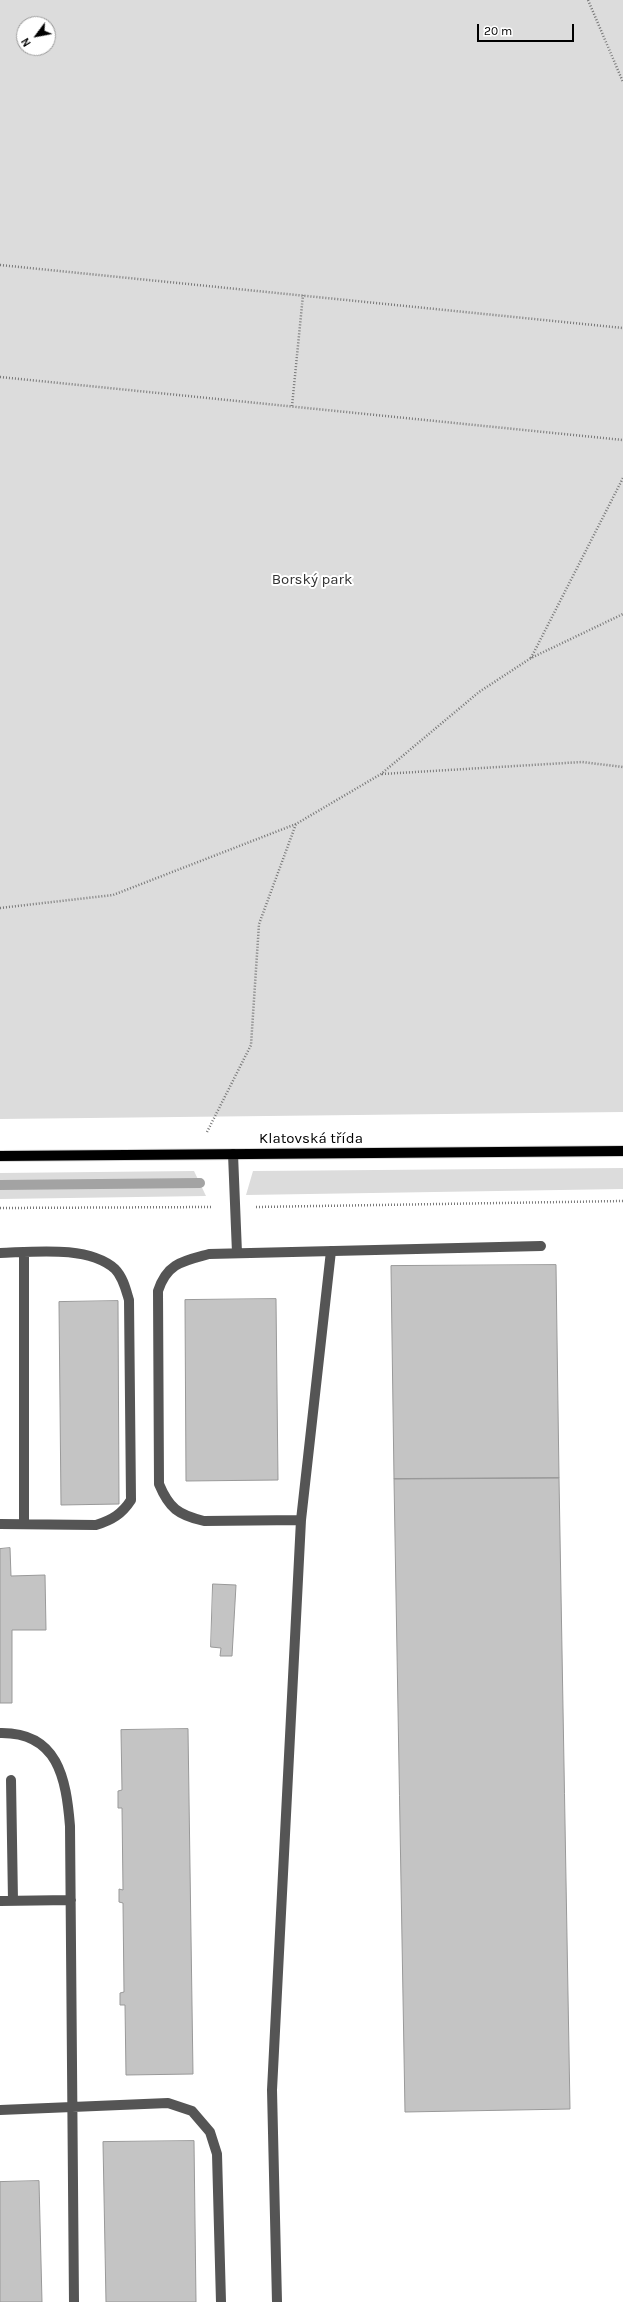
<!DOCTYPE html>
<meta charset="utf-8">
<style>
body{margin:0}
#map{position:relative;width:623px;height:2302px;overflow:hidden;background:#fff;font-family:Karla,sans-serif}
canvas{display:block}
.north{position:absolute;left:16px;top:16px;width:40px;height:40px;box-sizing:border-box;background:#fff;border:1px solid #999;border-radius:50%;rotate:238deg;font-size:11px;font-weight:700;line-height:16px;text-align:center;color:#000}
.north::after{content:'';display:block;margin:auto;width:14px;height:18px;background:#000;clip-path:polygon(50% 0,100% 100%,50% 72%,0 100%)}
.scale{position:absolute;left:477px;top:24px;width:97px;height:18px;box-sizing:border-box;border:2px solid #000;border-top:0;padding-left:5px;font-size:12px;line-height:14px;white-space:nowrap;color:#000;-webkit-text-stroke:3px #fff;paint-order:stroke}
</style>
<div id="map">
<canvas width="623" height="2302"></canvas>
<div class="north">N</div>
<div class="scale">20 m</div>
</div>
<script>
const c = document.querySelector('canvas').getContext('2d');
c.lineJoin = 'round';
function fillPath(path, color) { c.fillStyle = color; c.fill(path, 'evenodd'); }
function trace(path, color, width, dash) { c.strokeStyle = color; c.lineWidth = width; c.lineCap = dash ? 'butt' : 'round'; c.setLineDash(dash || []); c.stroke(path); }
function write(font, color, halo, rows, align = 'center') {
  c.font = font + ' Karla,sans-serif'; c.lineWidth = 4; c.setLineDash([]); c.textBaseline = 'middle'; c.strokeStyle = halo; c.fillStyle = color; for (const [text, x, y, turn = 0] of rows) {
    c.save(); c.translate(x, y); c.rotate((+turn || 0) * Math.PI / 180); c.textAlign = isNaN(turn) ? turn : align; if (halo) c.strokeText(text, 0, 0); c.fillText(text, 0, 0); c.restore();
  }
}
fillPath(new Path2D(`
 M0,0H623V1112L0,1119ZM24,24H48V48H24Z
 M623,1168V1189L246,1195L253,1171Z
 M194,1171L206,1196L0,1199V1173Z`), '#dcdcdc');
trace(new Path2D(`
 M0,1185L200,1183`), '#a3a3a3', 10);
const building = new Path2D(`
 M556,1265L559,1478L394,1479L391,1266Z
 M276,1299L278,1480L186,1481L185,1300Z
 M118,1301L119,1504L61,1505L59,1302Z
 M559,1478L570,2109L405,2112L394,1479Z
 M10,1548L11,1576L45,1575L46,1630H12V1703H0V1549Z
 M213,1584L236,1585L232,1656H220L221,1648L211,1647Z
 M188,1729L193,2074L126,2075L125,2005H120V1993L124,1992L123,1903L119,1902V1889L123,1890L122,1808H118V1791L122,1790L121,1730Z
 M194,2141L196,2302H106L103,2142Z
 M39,2181L42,2302H0V2182Z`);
fillPath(building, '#c4c4c4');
trace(building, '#999', 1);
const major = new Path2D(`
 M0,1156L623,1151`);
trace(major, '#dbdbdb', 12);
trace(new Path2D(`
 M588,0L623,82
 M0,265L623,328
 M0,377L623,440
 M292,406L303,295
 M531,658L623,478
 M382,774L582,762L623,767
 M0,908L113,895L296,824L381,774L479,692L531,658L623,614
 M207,1132L251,1045L259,924L296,824
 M256,1207L623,1201
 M0,1208L213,1207`), '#777', 2.5, [1, 2]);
trace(new Path2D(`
 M233,1154L237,1253
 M0,1253C33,1252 88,1245 115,1269C123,1277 126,1290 129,1300L131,1500C122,1514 112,1520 96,1525L0,1524
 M24,1253V1524
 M301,1520L204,1521C178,1515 169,1508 159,1484L158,1291C167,1263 183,1261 209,1254L541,1246
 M0,1733C58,1732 66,1778 70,1826L74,2302
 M11,1780L13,1901
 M0,1901L71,1900
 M0,2110L168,2103L192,2111L210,2132L217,2154L221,2302
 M277,2302L272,2090L301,1520L331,1251`), '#555', 10);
trace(major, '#000', 10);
write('15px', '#333', '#fff', [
 ["Borský park",312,580]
]);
write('15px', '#000', '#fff', [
 ["Klatovská třída",311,1139]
]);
</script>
